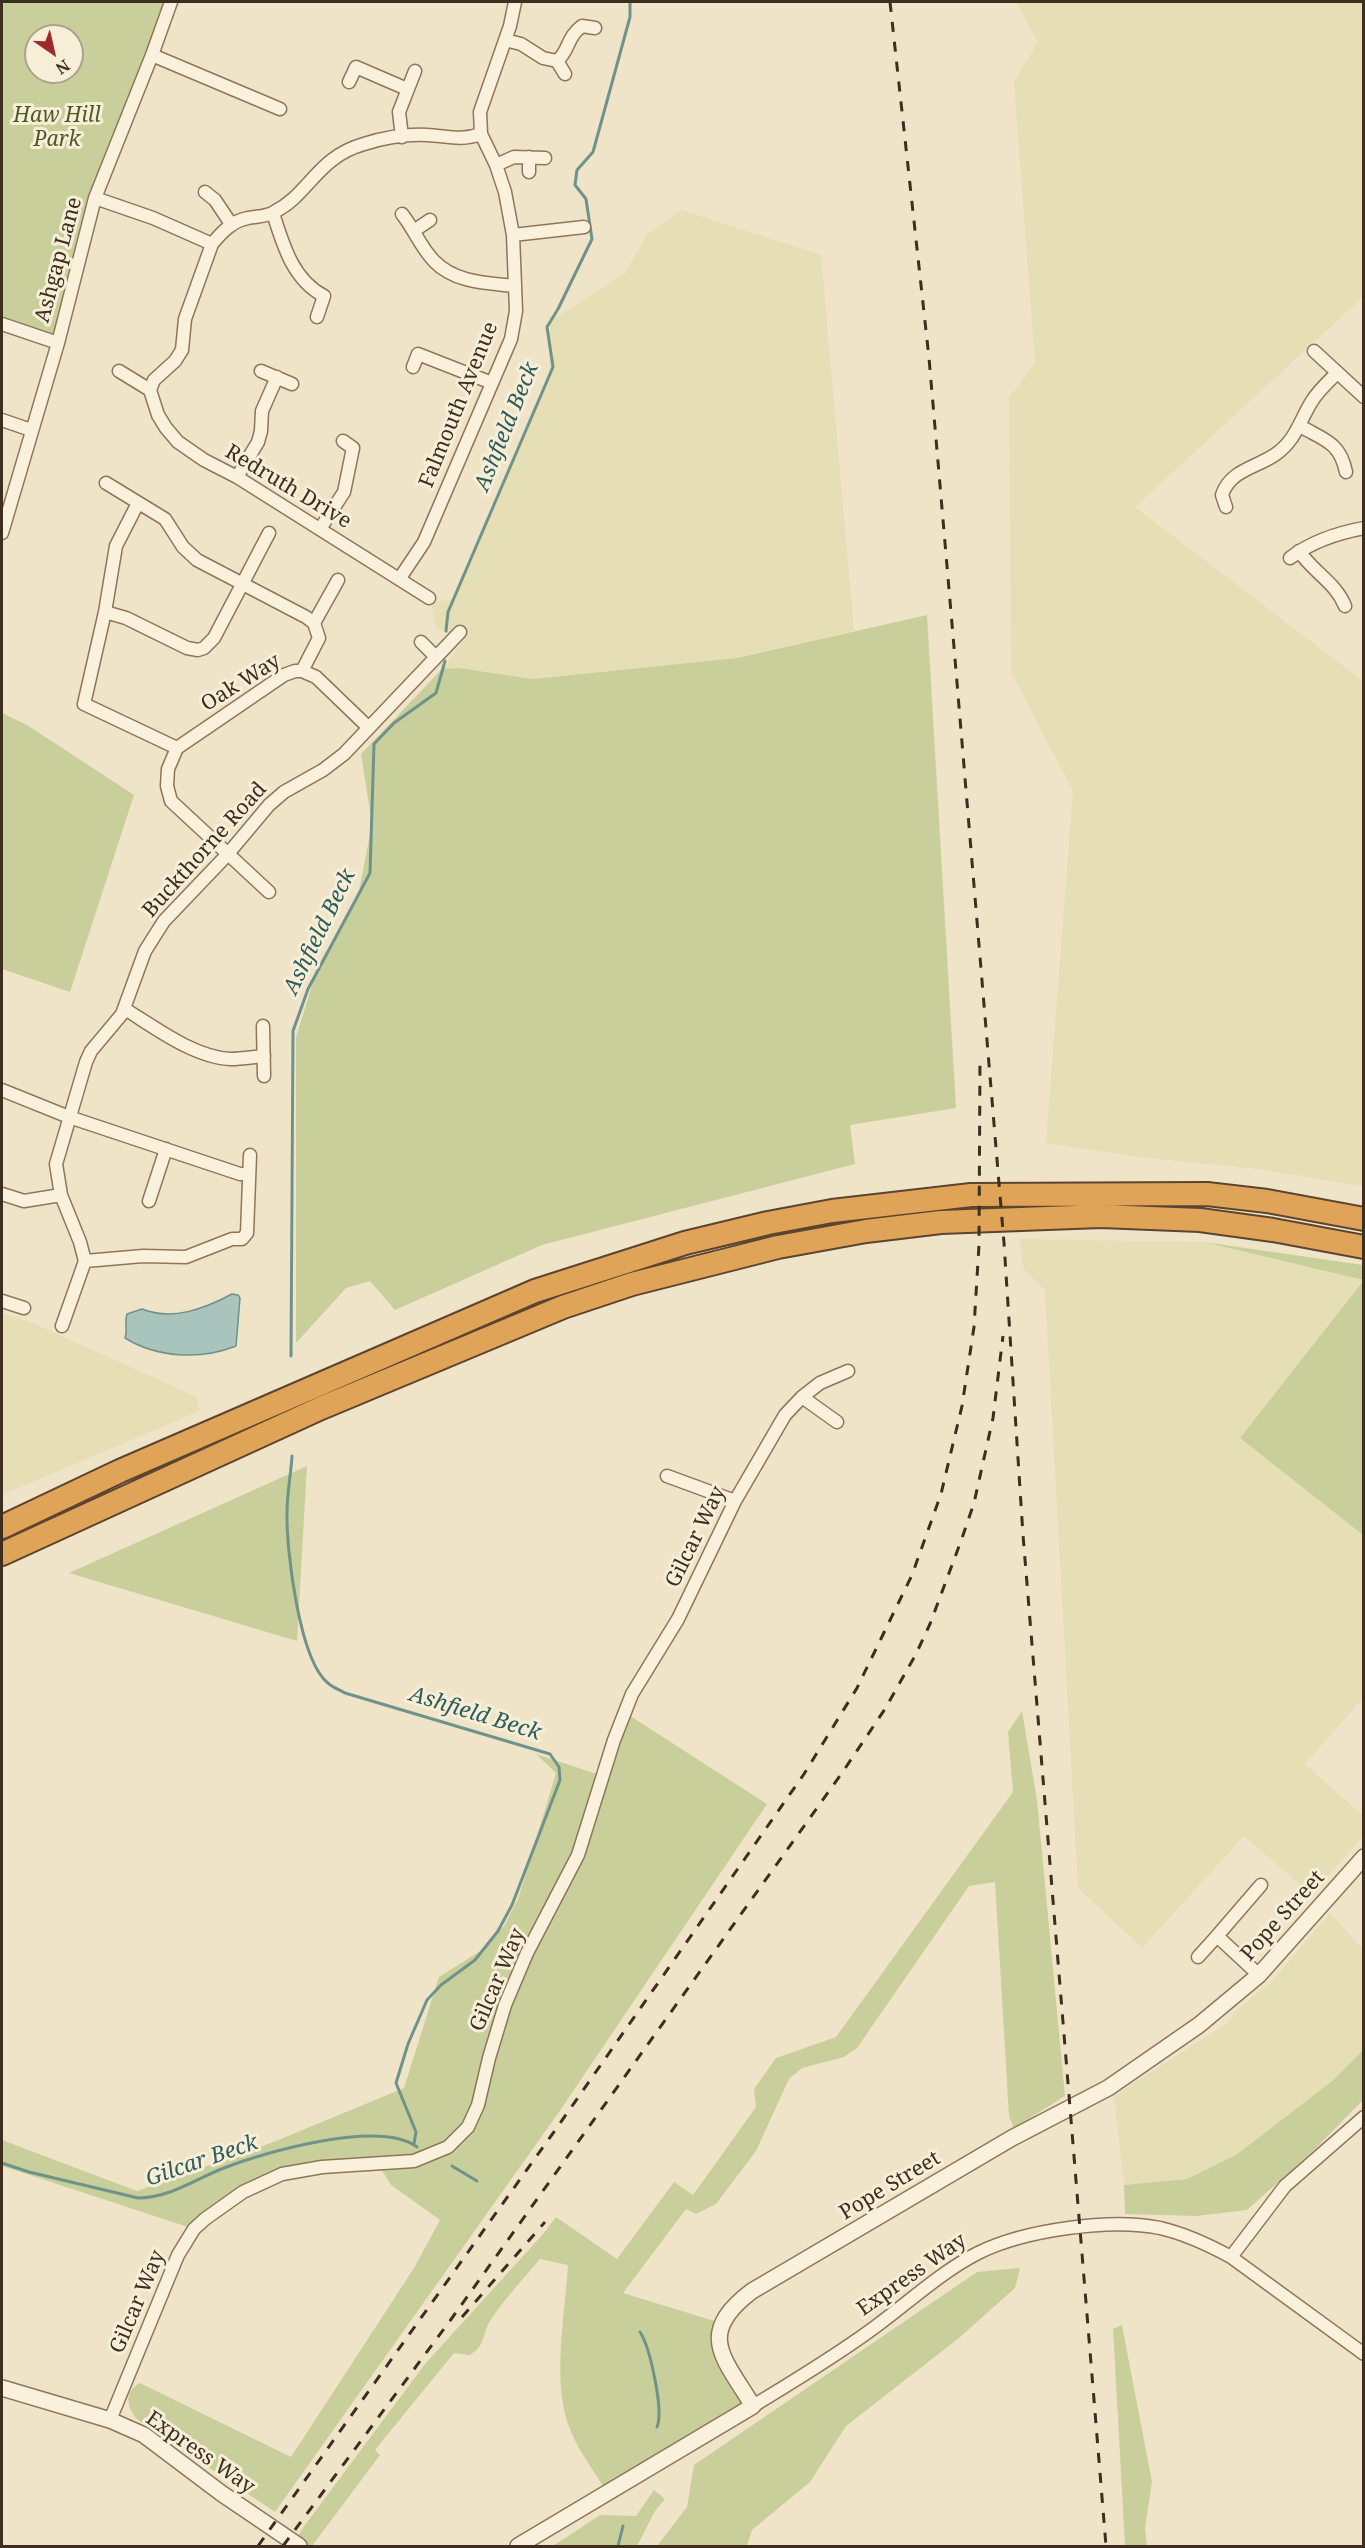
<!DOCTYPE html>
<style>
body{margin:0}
#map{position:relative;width:1365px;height:2548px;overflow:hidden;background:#f0e4c8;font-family:"Noto Serif",serif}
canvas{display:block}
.frame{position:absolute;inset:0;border:3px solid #3d2e20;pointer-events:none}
.north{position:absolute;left:24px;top:24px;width:60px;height:60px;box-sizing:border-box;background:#f7eed8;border:2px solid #ada18e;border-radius:50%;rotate:146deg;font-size:16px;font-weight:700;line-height:24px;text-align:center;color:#3d2e20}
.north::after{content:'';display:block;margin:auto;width:21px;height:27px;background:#9e2a2b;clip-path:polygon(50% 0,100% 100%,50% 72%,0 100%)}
</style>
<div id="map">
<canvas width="1365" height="2548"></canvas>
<div class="frame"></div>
<div class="north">N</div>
</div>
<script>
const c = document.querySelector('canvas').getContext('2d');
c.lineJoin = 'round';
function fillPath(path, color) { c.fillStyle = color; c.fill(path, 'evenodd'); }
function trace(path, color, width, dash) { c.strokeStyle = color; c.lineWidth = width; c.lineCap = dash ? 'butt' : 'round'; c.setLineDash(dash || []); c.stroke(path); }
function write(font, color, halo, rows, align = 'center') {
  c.font = font + ' "Noto Serif",serif'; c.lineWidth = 6; c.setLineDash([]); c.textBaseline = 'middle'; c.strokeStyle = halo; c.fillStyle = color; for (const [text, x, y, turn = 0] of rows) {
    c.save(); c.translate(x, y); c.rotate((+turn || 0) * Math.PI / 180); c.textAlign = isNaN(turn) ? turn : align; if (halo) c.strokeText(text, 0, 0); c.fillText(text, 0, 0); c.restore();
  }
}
fillPath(new Path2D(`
 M1016,2H1363V297L1135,507L1363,681V1186L1257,1169L1138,1157L1046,1143L1073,791L1011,672L1009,398L1035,363L1014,82L1038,42Z
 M681,210L821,255L854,631L737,658L533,679L459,668L442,669L468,635L458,625L447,634L436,627L431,603L453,599L549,376L550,321L624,274L647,235Z
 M1020,1239L1204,1242L1363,1280L1240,1438L1363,1535V1698L1305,1764L1363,1816V1837L1311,1894L1244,1836L1142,1948L1078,1888L1045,1290L1023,1268Z
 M2,1313L35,1324L197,1397L199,1411L2,1495Z
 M1330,1913L1363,1949V2050L1331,2082L1236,2155L1187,2179L1124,2185L1114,2096L1227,2023L1235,2012L1272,1981Z`), '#e6deb5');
fillPath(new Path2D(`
 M2,2H167L57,334L52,336L2,320ZM36,36H72V72H36Z
 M927,615L956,1108L850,1125L855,1164L542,1245L395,1310L370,1281L346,1288L296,1343V1037L318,966L358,896L372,824L361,754L442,669L459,668L533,679L737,658Z
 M2,713L27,725L134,795L70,992L2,969Z
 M1204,1242L1363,1265V1280Z
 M1363,1281H1364L1363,1535L1240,1438Z
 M307,1466L297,1641L69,1573Z
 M1022,1711L1037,1800L1065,2096L1014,2128L1009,2116L995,1882L969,1886L857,2048L844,2057L802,2068L789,2079L756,2151L716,2204L696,2214L686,2209L623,2293L721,2323L719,2349L753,2406L607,2493C594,2470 575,2447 567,2421C553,2374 565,2314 568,2265L540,2259C526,2276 497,2307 488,2325C482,2338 484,2348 469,2355L454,2353L375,2450L380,2455L312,2546L294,2544L302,2529L425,2364L543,2234L556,2217L617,2259L674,2182L693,2195L756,2107L754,2089L776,2058L836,2037L1013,1792L1008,1732Z
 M624,1712L767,1804L559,2112L275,2512L138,2420C126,2408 124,2391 140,2383L291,2457L414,2268L440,2220L391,2185L378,2164L282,2174L194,2229L2,2166V2140L137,2191L276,2141L404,2088L439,1977L482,1950L504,1926L518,1899L556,1773L536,1754L603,1776Z
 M1363,2050V2100L1314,2150L1247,2210L1196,2216L1125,2214L1124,2185L1187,2179L1236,2155L1331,2082Z
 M1020,2268L1015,2288L959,2338L846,2426L810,2482L752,2530L747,2546H657L687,2507L694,2465L977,2272Z
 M1122,2325L1152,2482L1145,2528L1147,2546H1125L1113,2329Z
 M654,2490L665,2499L655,2511L637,2546H553L600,2515L636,2516Z`), '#c9cf9b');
const water = new Path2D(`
 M232,1294L238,1295L240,1298L236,1346C201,1360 157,1358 125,1338C128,1329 124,1323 127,1314L142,1309C172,1321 204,1309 232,1294Z`);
fillPath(water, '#a9c4bc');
trace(water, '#6f938a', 1.5);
trace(new Path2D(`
 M446,631L448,612L553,367L547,327L558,309L592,239L586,199L575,185L577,170L593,152L630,17V2
 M291,1356L293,1031L308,989L370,873L374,744L394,723L436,693L445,661
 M292,1456C291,1474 287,1493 287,1512C286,1548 299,1662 329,1684C334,1688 340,1690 345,1693L550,1754L559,1767L560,1780L512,1905L498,1931L475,1960L441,1985L427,2000L408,2044L396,2083L416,2132L414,2144
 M2,2163L29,2172L138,2198C170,2198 195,2179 224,2168C265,2152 380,2119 417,2147
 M452,2166L477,2181
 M640,2332C650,2347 664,2411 657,2427
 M618,2546L623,2526`), '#6f938a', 3);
const minor = new Path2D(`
 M505,40L521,44L543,58L557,61C570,50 566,38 582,26L595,28
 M152,55L280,109
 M557,61L565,74
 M349,82L356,67L407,89
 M402,137L399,112L415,71
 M529,157V172
 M496,165L514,157L545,158
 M205,192L215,200L231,224
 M95,198L153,218L212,244C222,232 232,221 248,218C257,216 266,217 274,212C309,195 317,157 364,144C383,138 407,134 427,135C447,136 461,141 481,134
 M273,213C283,245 293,280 324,296L317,317
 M402,214C414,229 421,248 434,261C455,283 487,283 515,286
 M415,230L430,220
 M513,235L584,227
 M212,244L185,319L182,350L175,361L154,380L150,390L158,415L166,428L178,442L204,460L237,477L429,598
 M2,324L58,343
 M1314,351L1364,397
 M413,367L418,354L492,383
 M119,371L150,390
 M261,371L292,384
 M2,420L31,430
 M1300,426C1324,440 1340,442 1346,472
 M237,477L258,442L261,431L262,411L277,377
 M106,483L165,519L183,547L197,560L306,617L314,623L319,638L302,671
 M138,503L116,546L105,612L84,704L177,748
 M1226,507L1222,495C1230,470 1256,468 1276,454C1296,440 1300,420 1312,401C1319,390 1328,382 1337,373
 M320,529L344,492L353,448L343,441
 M2,533L58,343L95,198L152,55L171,2
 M1299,551C1313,572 1336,583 1345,606
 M1290,558C1312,541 1337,533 1364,528
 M400,578L424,542L511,339L516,311L513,235L505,192L496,165L481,134L480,112L510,26L515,2
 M105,612L126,618L187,648L198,650L204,648L214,638L269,533
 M314,623L338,580
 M421,642L436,657
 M269,892L171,801L167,786L168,769L177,748L284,675L295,671H302L316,677L368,727
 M125,1009C154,1027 195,1058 231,1059C241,1059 253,1057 264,1056
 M263,1026L264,1076
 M2,1090L69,1117L240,1174H249
 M2,1194L24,1201L61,1195
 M149,1201L166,1149
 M85,1261L143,1256L186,1257L232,1239H242L247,1233L250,1155
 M2,1301L24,1308
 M62,1326L85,1261L80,1242L61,1195L56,1164L86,1062L91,1051L122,1014L145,951L164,921L227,855L269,805L284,792L323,770L344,754L460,632
 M802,1397L837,1422
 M667,1476L735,1501
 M1198,1957L1217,1936
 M1259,1975L1217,1936L1261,1885
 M1231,2257L1285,2186L1364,2117
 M753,2406C794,2381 836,2356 875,2327C909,2302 941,2272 978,2253C1024,2230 1110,2218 1160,2228C1186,2234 1209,2245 1231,2257L1364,2354
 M110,2420L178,2255L194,2229L205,2219L243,2192L282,2174L322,2167L414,2161L448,2147L468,2127L478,2105L489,2058L505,2005L527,1953L578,1855L614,1740L632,1694L678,1619L735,1501L785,1415L802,1397L820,1383L848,1371`);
const tertiary = new Path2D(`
 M2,2388L110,2420L144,2435L221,2493L299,2546
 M518,2546L753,2406C724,2358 695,2334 752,2291L1012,2138L1108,2088L1199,2025L1259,1975L1364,1857`);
const motorway = new Path2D(`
 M2,1527L120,1471L535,1291L685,1243L768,1223L832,1211L971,1195L1207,1194L1267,1201L1364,1219
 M2,1554L321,1408L563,1307L632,1284L778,1247L866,1231L941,1222L1101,1216L1200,1220L1273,1230L1364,1247`);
trace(minor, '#8d765c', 15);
trace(tertiary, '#8d765c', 18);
trace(motorway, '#5b4430', 26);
trace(minor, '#faf1dc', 12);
trace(tertiary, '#faf1dc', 15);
trace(motorway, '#e0a458', 22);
trace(new Path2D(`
 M890,2L929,358L954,647L1004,1243L1023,1535L1106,2546
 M462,2317L545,2222
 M258,2546L556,2129L804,1774L857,1688L912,1575L941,1494L962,1406L974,1327L979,1245L980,1058
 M283,2546L452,2318L842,1773L885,1709L916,1654L930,1624L961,1541L974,1503L993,1418L1003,1336`), '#3d2e20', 3, [10, 10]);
write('italic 21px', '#4d5a26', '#f7eed8', [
 ["Haw Hill",57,116],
 ["Park",57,140]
]);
write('21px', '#3d2e20', '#f7eed8', [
 ["Ashgap Lane",59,260,-75],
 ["Falmouth Avenue",459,405,-68],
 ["Redruth Drive",288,487,31],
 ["Oak Way",241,683,-32],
 ["Buckthorne Road",205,850,-48],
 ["Gilcar Way",696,1537,-64],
 ["Pope Street",1283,1916,-48],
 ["Gilcar Way",498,1980,-67],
 ["Pope Street",890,2186,-31],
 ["Express Way",912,2275,-35],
 ["Gilcar Way",138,2302,-67],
 ["Express Way",200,2453,35]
]);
write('italic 22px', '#2f5d5a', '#f7eed8', [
 ["Ashfield Beck",507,427,-68],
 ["Ashfield Beck",320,932,-64],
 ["Ashfield Beck",475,1714,17],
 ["Gilcar Beck",202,2161,-19]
]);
</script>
